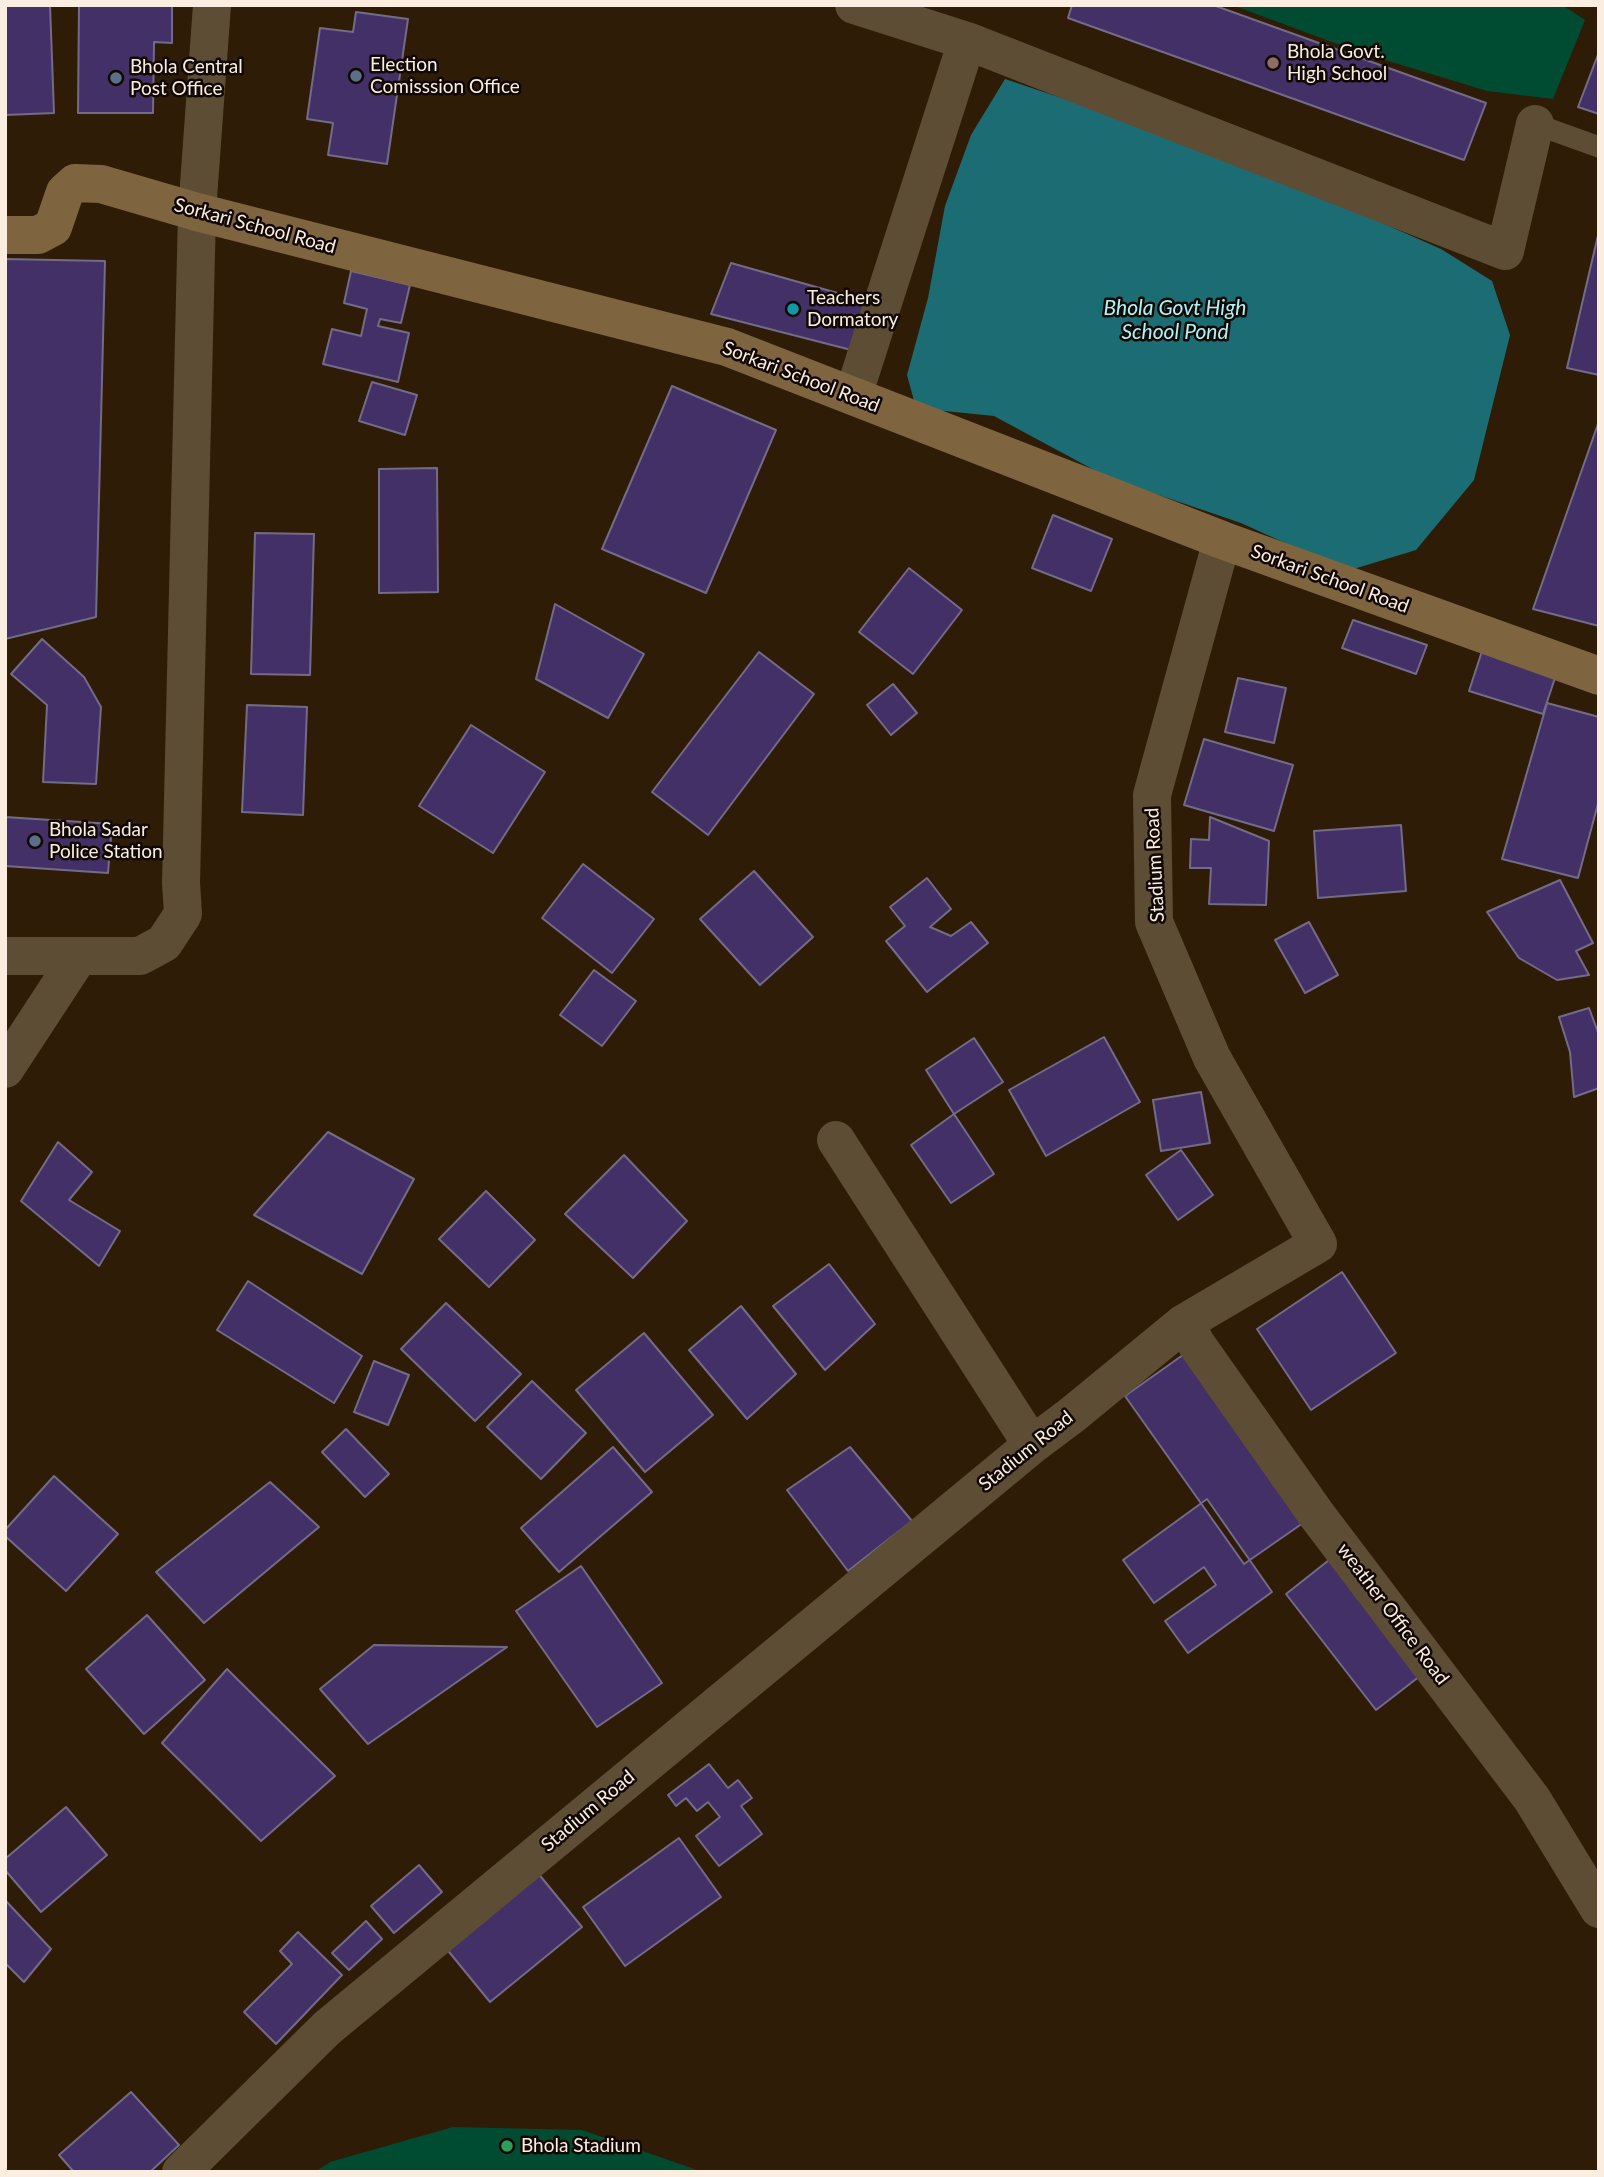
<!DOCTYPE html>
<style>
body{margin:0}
#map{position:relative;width:1604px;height:2177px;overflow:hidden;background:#2f1c06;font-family:Lato,sans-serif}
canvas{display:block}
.frame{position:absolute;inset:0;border:7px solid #fbeee0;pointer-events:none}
</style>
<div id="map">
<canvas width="1604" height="2177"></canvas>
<div class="frame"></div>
</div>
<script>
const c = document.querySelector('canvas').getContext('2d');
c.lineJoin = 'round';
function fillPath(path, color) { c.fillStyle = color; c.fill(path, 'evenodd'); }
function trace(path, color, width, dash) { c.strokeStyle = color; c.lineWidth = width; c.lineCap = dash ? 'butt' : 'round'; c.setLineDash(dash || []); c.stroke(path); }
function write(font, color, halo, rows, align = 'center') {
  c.font = font + ' Lato,sans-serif'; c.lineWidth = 5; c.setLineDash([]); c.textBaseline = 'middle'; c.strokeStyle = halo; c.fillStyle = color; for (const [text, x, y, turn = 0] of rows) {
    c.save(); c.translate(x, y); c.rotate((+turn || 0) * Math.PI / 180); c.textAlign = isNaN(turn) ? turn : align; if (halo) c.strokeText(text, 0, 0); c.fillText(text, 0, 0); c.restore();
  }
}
fillPath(new Path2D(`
 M1232,5H1562L1585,20L1553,99L1487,91L1359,52Z
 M453,2127L582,2130L703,2172H315L330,2162Z`), '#004c33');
fillPath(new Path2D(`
 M1005,79L1168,134L1330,200L1441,249L1492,281L1510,335L1474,480L1416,550L1347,571L1241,523L1109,478L994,416L916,408L907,375L928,298L945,206L971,135Z`), '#1c6d73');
const building = new Path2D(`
 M5,5H50L54,113L5,115Z
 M79,5H172V43L154,42L153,113H78Z
 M1072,5H1213L1486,103L1464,160L1068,18Z
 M356,12L408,19L387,164L328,155L333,123L307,119L320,28L353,32Z
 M1599,52V114L1578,107Z
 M1599,231V375L1567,368Z
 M5,259L105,261L96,617L5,639Z
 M731,263L873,303L859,352L711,314Z
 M351,271L410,285L401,323L380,319L378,326L409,333L398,382L323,364L332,329L361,336L367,309L344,303Z
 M372,382L417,395L405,435L359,421Z
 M672,386L776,430L706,593L602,549Z
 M1599,421V626L1533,609Z
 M437,468L438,592L379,593V469Z
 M1053,515L1112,539L1091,591L1032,568Z
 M255,533L314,534L310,675L251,674Z
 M909,568L962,610L913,674L859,632Z
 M555,604L644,654L608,718L536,679Z
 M1353,620L1427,645L1416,674L1342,648Z
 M42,639L84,677L101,707L96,784L43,782L47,705L11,674Z
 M1484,645L1558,669L1543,714L1469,691Z
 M759,652L814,694L708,835L652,792Z
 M1238,678L1286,688L1274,743L1225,732Z
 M893,684L917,713L891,735L867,705Z
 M1547,703L1599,717V800L1578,878L1502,859Z
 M247,705L307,707L303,815L242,812Z
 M471,725L545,772L493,853L419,806Z
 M1204,739L1293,765L1274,831L1184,805Z
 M5,817L112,824L108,873L5,866Z
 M1210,817L1269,841L1266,905L1209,904L1211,868H1190L1191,839L1209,840Z
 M1401,825L1406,891L1318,898L1314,831Z
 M583,864L654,919L612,973L542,918Z
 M754,871L813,937L760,985L700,919Z
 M927,878L951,909L930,927L951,936L971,922L988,943L927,992L886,941L905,926L890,907Z
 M1560,880L1593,943L1576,951L1589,975L1557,980L1519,958L1487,912Z
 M1309,922L1338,975L1305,993L1275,940Z
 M594,970L636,1001L602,1046L560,1015Z
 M1589,1008L1599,1035V1088L1574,1097L1570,1052L1559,1017Z
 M1104,1037L1140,1102L1046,1156L1009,1090Z
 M974,1038L1003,1082L954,1114L926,1070Z
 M1201,1092L1210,1143L1161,1151L1153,1100Z
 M954,1114L994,1174L951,1203L911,1145Z
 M328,1132L414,1179L362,1274L254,1215Z
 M58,1142L92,1172L69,1200L120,1231L99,1266L21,1201Z
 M1181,1150L1213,1195L1178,1220L1146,1175Z
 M624,1155L687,1221L633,1278L565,1214Z
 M486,1191L535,1240L489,1287L439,1239Z
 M829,1264L875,1324L825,1370L773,1306Z
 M1342,1272L1396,1353L1311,1410L1257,1329Z
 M248,1281L362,1356L334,1403L217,1330Z
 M446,1303L521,1374L475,1421L401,1349Z
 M741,1306L796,1374L747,1419L689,1350Z
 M644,1333L713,1415L645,1472L576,1390Z
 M1197,1345L1316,1514L1244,1564L1125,1396Z
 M374,1361L409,1375L388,1425L354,1412Z
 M532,1381L586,1433L541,1479L487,1427Z
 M346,1429L389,1474L365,1497L322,1452Z
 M613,1447L652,1492L559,1572L521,1528Z
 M850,1447L912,1521L848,1571L787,1490Z
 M54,1476L118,1534L66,1591L5,1536V1530Z
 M270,1482L319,1527L204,1623L156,1572Z
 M1207,1499L1272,1592L1188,1653L1165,1621L1216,1585L1204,1567L1154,1603L1123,1560Z
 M1343,1549L1433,1666L1376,1710L1286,1594Z
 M581,1566L662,1683L597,1727L516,1611Z
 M147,1615L205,1680L144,1734L86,1669Z
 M374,1645L507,1647L368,1744L320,1689Z
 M227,1669L335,1776L261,1841L162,1743Z
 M709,1764L728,1788L738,1780L752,1798L741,1806L762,1834L719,1866L696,1836L720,1817L708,1802L697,1811L686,1798L676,1806L668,1795Z
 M66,1807L107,1855L41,1912L5,1870V1859Z
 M679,1838L721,1897L625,1966L583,1907Z
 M419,1865L442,1892L394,1933L371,1906Z
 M537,1872L582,1927L490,2002L445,1947Z
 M5,1900L51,1949L24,1982L5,1963Z
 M366,1921L382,1939L349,1970L332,1953Z
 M298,1932L342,1975L276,2044L244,2012L292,1964L280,1951Z
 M131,2092L179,2145L150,2172H74L59,2155Z`);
fillPath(building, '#433067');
trace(building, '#736b87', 2);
trace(new Path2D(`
 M1535,124L1599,147`), '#5d4d35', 21);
trace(new Path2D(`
 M854,5L967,41
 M853,396L967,41L1505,251L1535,124
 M5,956H140L164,943L183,914L181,883L197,212L212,5
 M5,1069L79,956
 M836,1140L1032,1445
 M1184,1323L1197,1345L1316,1514L1532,1799L1599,1909
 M181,2172L327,2028L1032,1445L1072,1415L1184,1323L1318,1244L1212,1058L1154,922L1152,795L1222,540`), '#5d4d35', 38);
trace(new Path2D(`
 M5,235H38L53,227L65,192L75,183L101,184L197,212L727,347L1222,540L1599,676`), '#7f653f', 38);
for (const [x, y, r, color] of [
 [1273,63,7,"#8d6e63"],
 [356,76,7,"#5c6f8a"],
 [116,78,7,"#5c6f8a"],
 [793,309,7,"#0f9aa8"],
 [35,841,7,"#5c6f8a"],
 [507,2146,7,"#2e9e5b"]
]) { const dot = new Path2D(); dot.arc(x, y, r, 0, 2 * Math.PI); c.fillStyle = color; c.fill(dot); trace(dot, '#110802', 2.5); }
write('19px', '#fbeee0', '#110802', [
 ["Bhola Govt.",1287,52],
 ["High School",1287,74],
 ["Election",370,65],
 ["Comisssion Office",370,87],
 ["Bhola Central",130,67],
 ["Post Office",130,89],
 ["Teachers",807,298],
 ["Dormatory",807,320],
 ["Bhola Sadar",49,830],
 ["Police Station",49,852],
 ["Bhola Stadium",521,2146]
], 'left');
write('19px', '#fbeee0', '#110802', [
 ["Sorkari School Road",255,226,15],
 ["Sorkari School Road",801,377,21],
 ["Sorkari School Road",1330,579,20],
 ["Stadium Road",1155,865,-93],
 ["Stadium Road",1026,1451,-39],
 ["weather Office Road",1393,1614,53],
 ["Stadium Road",588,1811,-40]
]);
write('italic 21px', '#a9f4fb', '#110802', [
 ["Bhola Govt High",1175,308],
 ["School Pond",1175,332]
]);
</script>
